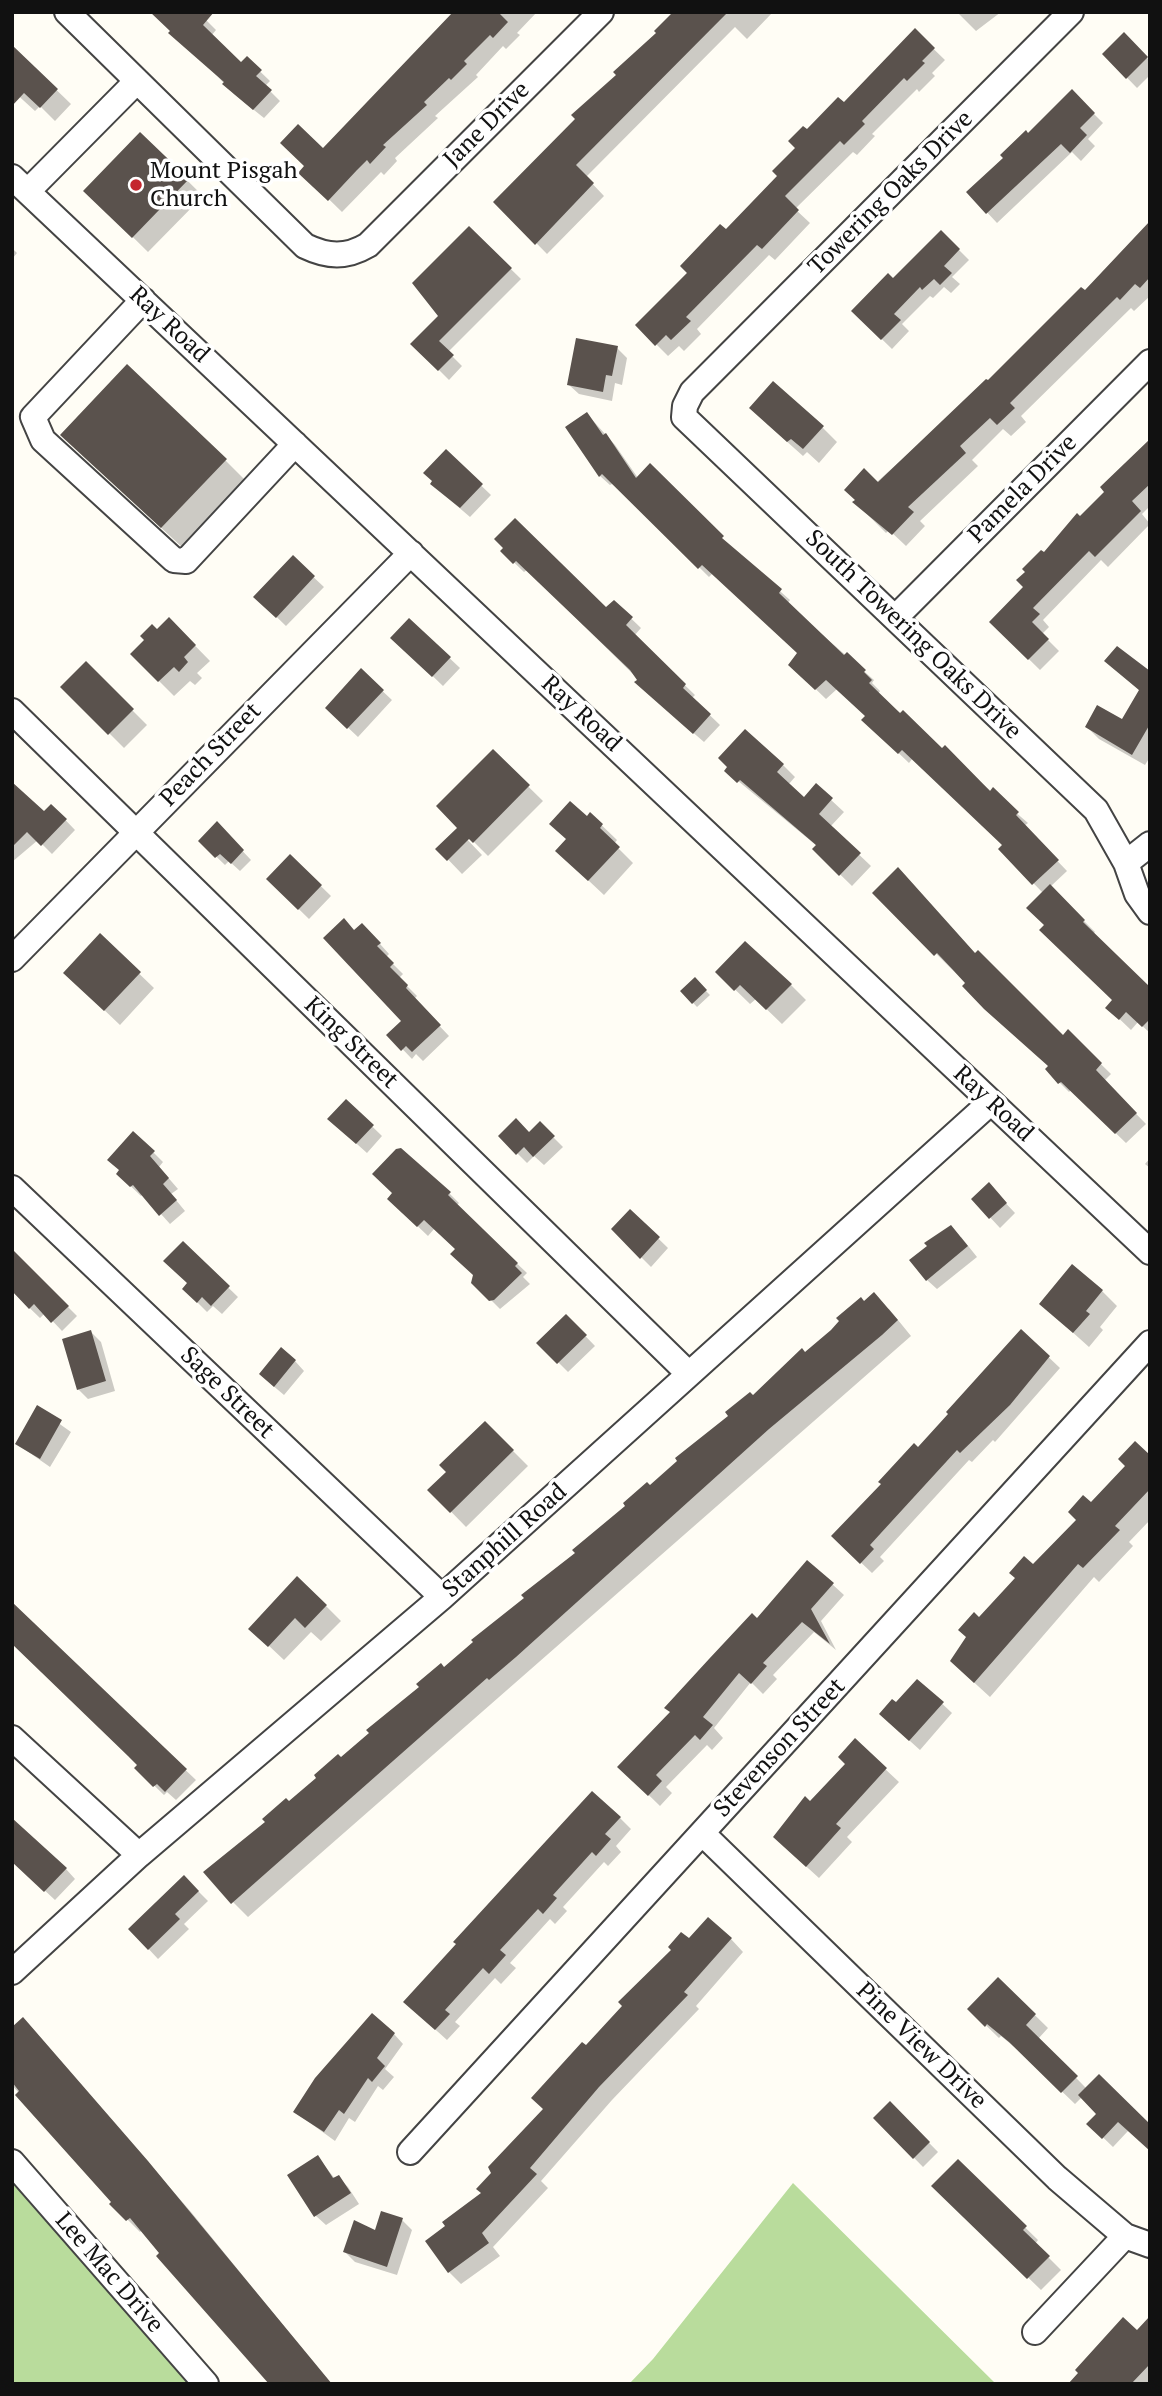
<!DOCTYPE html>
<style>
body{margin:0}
#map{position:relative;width:1162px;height:2396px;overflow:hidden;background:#fffdf5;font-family:"PT Serif",serif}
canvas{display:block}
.frame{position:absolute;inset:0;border:14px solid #111;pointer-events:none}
</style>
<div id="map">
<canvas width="1162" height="2396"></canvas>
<div class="frame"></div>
</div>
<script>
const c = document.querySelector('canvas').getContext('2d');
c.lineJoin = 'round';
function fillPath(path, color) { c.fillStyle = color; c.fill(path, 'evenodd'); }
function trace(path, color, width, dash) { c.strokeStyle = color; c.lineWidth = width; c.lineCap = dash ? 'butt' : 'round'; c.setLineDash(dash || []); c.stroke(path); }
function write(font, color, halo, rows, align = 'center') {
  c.font = font + ' "PT Serif",serif'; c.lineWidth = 7; c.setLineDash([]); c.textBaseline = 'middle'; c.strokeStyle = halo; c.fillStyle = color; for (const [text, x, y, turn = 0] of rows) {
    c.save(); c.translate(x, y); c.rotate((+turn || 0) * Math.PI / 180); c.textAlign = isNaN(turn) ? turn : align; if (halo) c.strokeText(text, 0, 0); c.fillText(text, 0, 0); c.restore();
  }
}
fillPath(new Path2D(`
 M12,2162L206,2384H12Z
 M793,2183L996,2384H629L653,2359Z`), '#b9dc9c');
fillPath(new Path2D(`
 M198,12L216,30L211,36L241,65L247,59L270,81L265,86L280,101L264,118L234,94L195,52Z
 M458,12H537L517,33L520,35L506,49L503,46L476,75L478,77L435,116L438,118L395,158L397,161L384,175L381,172L342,212L301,172Z
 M678,12H773L747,39L735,27L586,177L604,196L547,254L496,202Z
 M957,12H1001L976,31Z
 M915,31L945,60L932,73L935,76L919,92L917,89L872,134L875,136L857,155L853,152L795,209L810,223L775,260L769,255L697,329L701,334L684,351L679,346L668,356L637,325L780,176L807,132L844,105Z
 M1124,35L1150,61V75L1137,88L1104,54Z
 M12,47L71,104L55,121L40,106L35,111L12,90Z
 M1072,92L1103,123L1088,139L1095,146L1081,161L1072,152L997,223L968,192Z
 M140,134L203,196L148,252L86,191Z
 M1150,224V296L1134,311L1131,308L1021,416L1026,422L1011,436L1003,429L972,460L978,466L920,521L925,526L906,546L889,530L886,533L855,502L1085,293Z
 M469,228L521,279L448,352L462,366L449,380L413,344L441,316Z
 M941,232L969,260L952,277L960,284L951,293L944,287L933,298L930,296L902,324L909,331L892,349L853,311L893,280Z
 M12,248L17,253L12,259Z
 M617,348L627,358L622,385L615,383L612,401L579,394L569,385Z
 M587,414L615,445L638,478L650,465L731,548L790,600L787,604L874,680L872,683L880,691L878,694L1028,823L1024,826L1067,871L1050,887L1095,932L1093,934L1150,989V1033L1138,1022L1131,1030L1108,1008L1115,1001L1046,925L1043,893L1000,849L1004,845L913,758L909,763L864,720L867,716L837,689L826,699L800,674L799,653L713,573L709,577L614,483L610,485L600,476Z
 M766,423L822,427L837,442L819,463L807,452L803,456Z
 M1150,440V506L1142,514L1150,524L1108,567L1101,560L1043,620L1049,627L1042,634L1059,651L1040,670L991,622L1025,587L1044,555L1107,492Z
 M446,452L491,495L470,517L442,493Z
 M82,455L225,460L245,480L182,547Z
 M502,551L606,610L614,602L641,628L634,636L695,695L692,698L720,725L704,742L646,692L639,680L527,570L524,572Z
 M293,558L324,587L286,626L256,597Z
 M169,619L210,661L197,673L202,678L195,685L190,681L174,696L132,654Z
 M409,620L460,668L443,686L393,638Z
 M1106,661L1150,675V757L1145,765L1099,739L1087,727L1123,721L1140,691Z
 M86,664L147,725L124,748L63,687Z
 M361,671L392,700L358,737L327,708Z
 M493,752L543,801L488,856L464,832L462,834L482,855L462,874L438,849L460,828Z
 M783,765L795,777L788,785L804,799L816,786L844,812L830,827L871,866L852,886L814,849L817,846L726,771Z
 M12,795L44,814L52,806L75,830L52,854L38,840L12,862Z
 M590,814L617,840L614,844L633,863L604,895L573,866L568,840Z
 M217,824L251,860L240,871L229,861L225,865L200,841Z
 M290,856L331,896L309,919L268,879Z
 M875,893L975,955L1063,1037L1068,1032L1111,1074L1104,1081L1146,1124L1126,1143L1071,1090L1069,1092L1047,1070L1050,1067Z
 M355,932L372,935L389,954L386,957L403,974L399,978L417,996L414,999L449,1036L423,1061L416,1054L412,1059L389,1035L404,1021Z
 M100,936L154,988L120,1025L80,987Z
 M717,972L791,985L806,1000L782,1024L756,999L750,1004Z
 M695,980L710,995L697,1007L682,991Z
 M346,1101L382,1136L367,1153L339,1128Z
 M540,1124L563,1147L544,1165L534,1156L527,1163L500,1136L529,1134Z
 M153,1152L163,1162L159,1167L178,1189L171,1194L185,1211L170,1224L143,1194L141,1196L118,1174Z
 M1150,1158V1168L1145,1164Z
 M449,1193L459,1203L456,1206L527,1273L523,1277L530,1284L500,1309L474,1283L475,1275L457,1250L434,1229L428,1236L389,1199Z
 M998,1195L1015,1213L1000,1228L973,1199Z
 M630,1211L668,1248L651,1267L613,1229Z
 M961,1237L977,1257L937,1289L927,1280Z
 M183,1244L238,1297L222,1314L213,1306L207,1312L184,1289L189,1284Z
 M12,1251L77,1316L62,1331L45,1313L40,1318L12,1291Z
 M1102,1291L1117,1306L1100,1327L1103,1330L1089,1347L1041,1304Z
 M864,1303L889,1309L911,1336L248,1917L233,1902L206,1872L341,1759Z
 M566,1316L595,1346L568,1372L539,1343Z
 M1021,1331L1060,1368L995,1442L993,1440L972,1462L969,1460L880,1557L884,1561L872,1573L833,1536L918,1449Z
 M91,1332L101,1342L115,1391L88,1399L78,1389Z
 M295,1361L304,1371L284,1395L271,1384Z
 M37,1408L71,1432L50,1467L17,1444Z
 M485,1423L528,1466L466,1527L430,1490L448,1472Z
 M1150,1457V1520L1129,1542L1133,1546L1099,1582L1094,1577L990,1697L967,1676L980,1619Z
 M832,1584L844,1595L821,1621L836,1650L814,1632L773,1675L777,1679L763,1694L751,1682L714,1728L723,1738L712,1750L707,1745L666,1787L672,1793L660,1806L620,1767L757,1620Z
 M12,1605L196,1780L176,1800L167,1792L164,1795L136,1768L139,1766Z
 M326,1606L341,1621L321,1641L311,1632L284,1660L251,1629Z
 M918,1681L952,1713L920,1750L891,1724L896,1705Z
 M855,1741L899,1782L847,1837L852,1842L819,1878L788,1850L810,1803L847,1764Z
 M620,1818L631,1829L616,1846L621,1852L608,1866L604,1862L563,1907L567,1911L555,1924L550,1919L510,1963L516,1968L501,1984L495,1978L455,2022L460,2026L447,2040L417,2013Z
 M12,1860L66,1869L75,1879L55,1900Z
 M184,1877L208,1901L184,1924L189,1929L158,1959L130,1929Z
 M731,1939L743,1952L696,2006L699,2009L612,2100L541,2181L548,2188L493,2247L500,2256L461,2284L449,2272L484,2194L586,2048L690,1941Z
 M998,1979L1048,2028L1038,2039L1128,2131L1113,2147L1089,2124L1099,2114L1082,2097L1075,2104L1024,2055L1001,2036L999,2038L969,2009Z
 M12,2030L36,2033L191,2212L331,2384L161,2253L142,2230L140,2232L127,2219L12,2085Z
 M394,2034L403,2044L385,2069L394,2077L383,2090L378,2086L355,2122L349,2118L335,2141L295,2112Z
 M890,2103L938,2152L923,2167L875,2118Z
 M318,2157L335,2179L338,2177L348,2187L359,2204L326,2225L316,2216Z
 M958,2162L1038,2240L1035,2244L1061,2270L1041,2290L934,2186Z
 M402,2220L412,2230L397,2275L355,2262L345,2252Z
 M1150,2319V2384H1071L1137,2332Z`), '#0003');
fillPath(new Path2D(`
 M150,12H214L203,25L241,62L247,56L262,70L256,76L272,90L253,110L222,84L224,82L168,33L170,31Z
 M453,12H498L508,22L493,38L490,35L464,61L467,64L451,80L449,78L424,102L427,105L383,145L386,147L370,164L367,160L357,170L328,201L298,173L304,166L280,143L298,124L323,148Z
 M673,12H728L576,165L594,183L535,245L493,202L575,119L571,115L616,75L613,72L656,33L654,31Z
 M915,28L935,48L922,61L925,63L907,81L904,78L862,121L865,124L844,145L840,141L785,196L799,210L762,249L757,245L686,317L691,321L671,340L666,335L655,346L635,325L687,273L680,266L720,224L726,229L777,176L772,171L795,148L788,141L803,126L807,129L838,97L844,102Z
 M1124,32L1148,57L1126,79L1102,54Z
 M12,45L58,89L40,108L24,93L12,106Z
 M1072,89L1095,113L1080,128L1087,135L1070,153L1061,144L986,214L966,192L1003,158L1000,155L1026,130L1028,133Z
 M140,132L189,179L132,238L83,191Z
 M1150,221V277L1140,288L1135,284L1120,300L1117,297L1010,403L1015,408L997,425L990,418L960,446L966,453L908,507L914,512L892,535L852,502L855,500L844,490L864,468L878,482L986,379L988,380L1081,287L1085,290Z
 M469,226L512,268L439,341L454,355L438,371L410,344L438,316L412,283Z
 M941,230L960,249L944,266L952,273L940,285L934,279L922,290L920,287L894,314L901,320L881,340L851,311L888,273L893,278Z
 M576,338L618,346L612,376L606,375L603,392L567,385Z
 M127,364L227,459L161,528L60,435Z
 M773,381L824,426L803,449L791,439L787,442L749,408Z
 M587,412L603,435L606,433L636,478L650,463L724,536L722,538L782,589L779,593L844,655L847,652L866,670L864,672L872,680L869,683L900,713L903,710L942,748L945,745L990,791L993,787L1019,812L1016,815L1059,860L1032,885L998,849L1002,845L902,750L898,754L861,720L865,716L826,680L815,690L788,665L797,653L702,565L698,569L602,474L599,477L565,427Z
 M1150,439V484L1132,501L1141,511L1095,557L1089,551L1033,608L1040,614L1032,622L1049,639L1028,660L989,622L1023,587L1016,580L1025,572L1022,569L1041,550L1044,552L1077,513L1080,516L1104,492L1100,487Z
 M446,449L483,484L460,508L430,484L432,481L423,473Z
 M515,518L606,607L614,600L633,617L626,625L686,684L683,688L711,714L693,734L634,682L637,680L630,670L516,561L513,564L500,551L503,548L494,539Z
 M293,555L315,576L276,618L253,597Z
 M169,617L196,645L184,657L188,662L179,672L174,667L158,682L130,654L144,640L140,636L152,624L157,629Z
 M409,618L451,657L432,677L390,638Z
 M1117,646L1150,671V724L1132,755L1085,727L1097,705L1122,719L1139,690L1104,661Z
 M86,661L134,709L108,735L60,687Z
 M361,668L384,690L347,729L325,708Z
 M745,729L784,764L777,772L804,797L816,783L833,798L819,814L861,853L839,876L812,849L816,845L740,780L737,783L724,771L727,767L718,758Z
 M493,749L530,785L473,843L469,839L447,861L435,849L457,828L436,806Z
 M12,782L44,811L51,804L67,819L41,846L27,832L12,847Z
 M570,801L587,816L590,812L603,824L600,828L620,847L588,881L555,851L566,839L549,824Z
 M217,821L244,850L231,864L220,854L215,858L198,841Z
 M290,854L322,885L298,910L266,879Z
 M898,867L975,953L978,950L1063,1035L1068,1029L1102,1063L1096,1070L1137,1113L1115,1134L1061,1082L1058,1084L1045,1069L1048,1066L984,1009L962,986L965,983L954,971L937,953L934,956L872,893Z
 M1050,884L1085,920L1083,922L1150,987V1019L1142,1027L1126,1012L1119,1020L1105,1008L1112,1000L1039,930L1044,925L1026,908Z
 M344,918L354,930L362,923L381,943L377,946L394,963L390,967L408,985L406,988L441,1025L412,1052L406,1046L401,1051L386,1035L401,1021L323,938Z
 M100,933L141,972L104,1011L63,973Z
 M745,941L792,984L766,1010L740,985L734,991L715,972Z
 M695,977L707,990L692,1004L680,991Z
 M346,1099L374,1125L356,1144L327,1119Z
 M516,1118L529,1132L540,1121L555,1136L533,1157L524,1147L516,1155L498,1136Z
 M133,1131L155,1151L150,1156L169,1178L163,1184L177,1200L159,1216L133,1185L130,1187L116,1174L119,1170L107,1160Z
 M401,1148L451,1192L448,1195L518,1263L515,1266L522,1273L494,1300L489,1301L471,1283L473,1275L450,1254L455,1249L424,1220L417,1227L387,1199L392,1193L372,1174L396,1149Z
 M989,1182L1007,1203L989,1219L971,1199Z
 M630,1209L660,1237L640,1259L611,1229Z
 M951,1225L968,1246L926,1281L909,1260L927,1246L924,1243Z
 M183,1241L230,1286L211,1306L202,1297L197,1303L182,1289L187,1283L163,1261Z
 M12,1249L69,1306L51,1323L34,1304L29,1309L12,1291Z
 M1072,1264L1103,1290L1086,1311L1090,1314L1073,1333L1039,1304Z
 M874,1292L898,1320L882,1335L769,1429L516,1657L489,1680L487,1678L231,1904L203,1872L265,1822L262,1819L286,1798L289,1801L316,1778L314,1775L338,1754L341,1757L369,1733L366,1730L419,1687L416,1684L441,1663L444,1667L473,1642L471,1640L524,1598L521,1595L575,1553L572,1550L625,1506L623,1503L647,1482L650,1485L677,1461L675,1458L728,1416L725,1412L750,1392L753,1395L802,1348L805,1352L831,1330L839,1321L836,1318L861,1297L864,1301Z
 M566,1314L587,1335L557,1364L536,1343Z
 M1021,1329L1050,1356L1010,1405L960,1453L957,1450L870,1545L874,1549L860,1564L831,1536L881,1484L878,1482L914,1443L918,1447L948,1414L946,1412Z
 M91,1330L106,1381L77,1390L62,1339Z
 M281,1347L296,1360L274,1387L259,1374Z
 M37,1405L62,1420L40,1459L15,1444Z
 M485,1421L514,1450L450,1513L427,1490L446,1472L439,1465Z
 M1135,1441L1150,1455V1489L1115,1526L1120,1530L1083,1568L1078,1564L974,1683L950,1661L966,1637L958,1630L974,1612L979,1617L1015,1578L1009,1573L1024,1556L1033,1564L1076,1520L1068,1512L1083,1495L1091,1502L1125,1466L1118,1459Z
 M807,1560L834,1583L811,1609L830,1644L802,1622L763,1663L767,1666L751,1684L739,1673L703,1717L713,1725L700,1740L695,1735L656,1775L662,1781L648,1796L617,1767L670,1712L664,1708L709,1659L752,1613L757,1618Z
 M297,1576L327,1605L305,1628L295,1618L268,1647L248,1629Z
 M12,1602L187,1769L165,1792L157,1784L153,1787L134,1768L137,1765L128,1756L12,1644Z
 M917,1679L944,1702L909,1741L879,1714L892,1699L896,1702Z
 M855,1738L887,1768L836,1824L841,1828L806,1867L773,1837L805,1796L810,1801L845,1764L838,1757Z
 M592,1791L621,1817L605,1834L611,1839L596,1856L592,1852L553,1895L557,1898L543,1914L538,1909L500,1950L506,1955L489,1974L483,1968L445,2010L450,2014L435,2030L403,2002L456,1944L453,1942Z
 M12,1818L67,1868L44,1892L12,1862Z
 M184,1875L199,1891L175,1914L180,1919L148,1950L128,1929Z
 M708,1917L732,1938L684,1992L688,1995L599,2087L530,2168L537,2174L482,2233L489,2243L448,2273L425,2241L445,2226L442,2222L481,2193L476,2189L491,2173L488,2167L543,2109L531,2098L582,2042L586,2045L622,2006L618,2002L671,1950L668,1947L681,1932L689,1938Z
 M998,1977L1036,2014L1026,2025L1078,2076L1061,2093L1009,2042L987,2024L985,2027L967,2009Z
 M372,2013L395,2033L377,2058L385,2066L372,2082L368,2078L344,2114L339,2110L324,2132L293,2112L315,2078Z
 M23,2017L148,2161L332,2384H269L156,2256L159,2253L130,2218L126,2221L109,2204L111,2202L15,2095L19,2091L12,2082V2027Z
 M1099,2074L1150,2124V2151L1118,2122L1102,2139L1086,2124L1096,2114L1078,2095Z
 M890,2101L930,2142L913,2159L873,2118Z
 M318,2155L333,2178L339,2175L351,2193L314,2217L287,2175Z
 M958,2159L1027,2226L1023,2230L1050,2256L1027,2279L931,2186Z
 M381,2211L403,2218L387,2267L343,2252L354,2220L375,2230Z
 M1150,2316V2364L1131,2384H1068L1078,2373L1075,2370L1123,2317L1137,2330Z`), '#5a524d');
const minor = new Path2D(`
 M67,12L305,246C328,257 346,258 368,245L601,12
 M1071,12L692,392L685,406L684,417L1096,810L1126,863L1137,894L1150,912
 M12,177L1150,1252
 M28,191L137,81
 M143,300L33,417L43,440L174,560L186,561L295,444
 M896,617L1150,362
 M12,711L689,1374
 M1126,863L1150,844
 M12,959L411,553
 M12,1188L442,1597
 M12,1738L139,1855
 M702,1833L1057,2178L1125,2236L1150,2245
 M12,1972L139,1855L442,1597L991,1102
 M410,2152L1150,1343
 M12,2162L206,2384
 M1035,2332L1125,2236`);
trace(minor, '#444', 28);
trace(minor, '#fff', 24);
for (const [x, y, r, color] of [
 [136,185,7,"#c4262e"]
]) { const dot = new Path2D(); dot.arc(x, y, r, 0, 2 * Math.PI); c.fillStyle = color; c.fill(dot); trace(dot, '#fff', 2.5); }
write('24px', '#111', '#fff', [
 ["Jane Drive",487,125,-45],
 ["Towering Oaks Drive",891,193,-45],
 ["Ray Road",169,325,43],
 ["Pamela Drive",1023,489,-45],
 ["South Towering Oaks Drive",913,635,44],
 ["Ray Road",581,714,43],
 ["Peach Street",211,755,-46],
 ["King Street",351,1043,44],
 ["Ray Road",993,1104,43],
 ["Sage Street",227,1393,44],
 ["Stanphill Road",505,1541,-42],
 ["Stevenson Street",780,1748,-47],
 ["Pine View Drive",921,2046,44],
 ["Lee Mac Drive",109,2273,49]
]);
write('24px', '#111', '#fff', [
 ["Mount Pisgah",150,171],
 ["Church",150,199]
], 'left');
</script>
